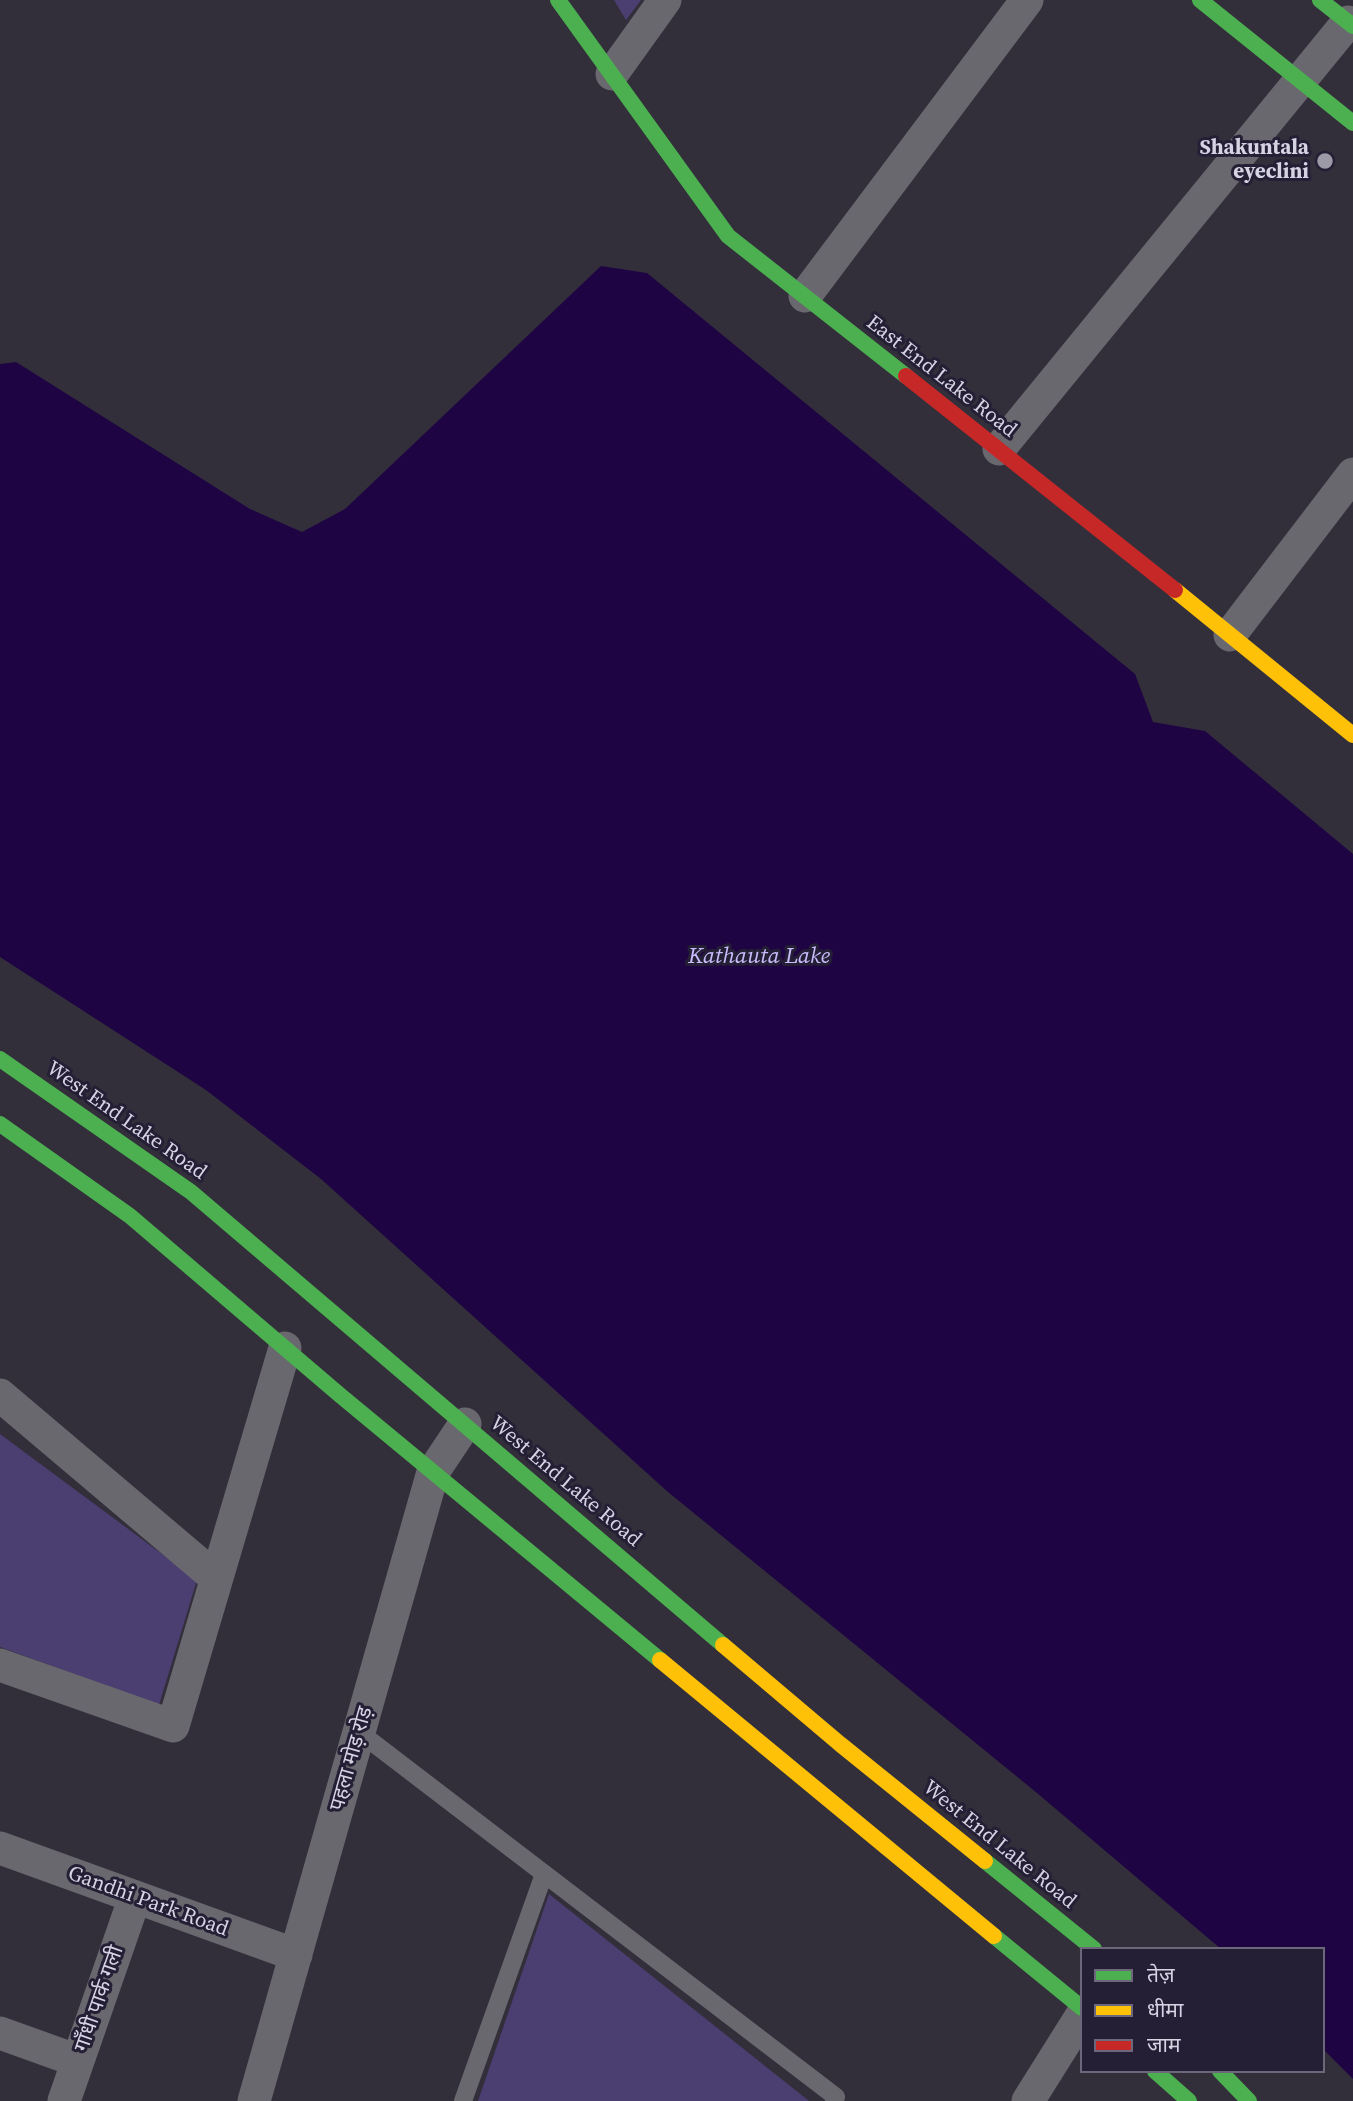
<!DOCTYPE html>
<meta charset="utf-8">
<style>
body{margin:0}
#map{position:relative;width:1353px;height:2101px;overflow:hidden;background:#322f3b;font-family:"Source Serif 4","Noto Sans Devanagari",serif}
canvas{display:block}
.legend{position:absolute;left:1080px;top:1947px;width:245px;height:126px;box-sizing:border-box;background:#251f36;border:2px solid #6c677b;margin:0;padding:9px 12px;list-style:none;font-size:21px;color:#d6d3e3}
.legend li{display:flex;align-items:center;gap:14px;height:35px}
.legend b{width:35px;border:2px solid #6c677b}
</style>
<div id="map">
<canvas width="1353" height="2101"></canvas>
<ul class="legend">
<li><b style="height:9px;background:#4caf50"></b>तेज़</li>
<li><b style="height:9px;background:#ffc107"></b>धीमा</li>
<li><b style="height:9px;background:#c62828"></b>जाम</li>
</ul>
</div>
<script>
const c = document.querySelector('canvas').getContext('2d');
c.lineJoin = 'round';
function fillPath(path, color) { c.fillStyle = color; c.fill(path, 'evenodd'); }
function trace(path, color, width, dash) { c.strokeStyle = color; c.lineWidth = width; c.lineCap = dash ? 'butt' : 'round'; c.setLineDash(dash || []); c.stroke(path); }
function write(font, color, halo, rows, align = 'center') {
  c.font = font + ' "Source Serif 4","Noto Sans Devanagari",serif'; c.lineWidth = 6; c.setLineDash([]); c.textBaseline = 'middle'; c.strokeStyle = halo; c.fillStyle = color; for (const [text, x, y, turn = 0] of rows) {
    c.save(); c.translate(x, y); c.rotate((+turn || 0) * Math.PI / 180); c.textAlign = isNaN(turn) ? turn : align; if (halo) c.strokeText(text, 0, 0); c.fillText(text, 0, 0); c.restore();
  }
}
fillPath(new Path2D(`
 M614,0H641L626,20Z
 M0,1434L197,1580L159,1705L0,1647Z
 M549,1894L809,2101H478Z`), '#4b3e71');
fillPath(new Path2D(`
 M601,266L647,273L1135,674L1153,722L1205,731L1353,854V2079L1323,2049V1949H1221L1037,1793L668,1492L321,1179L206,1090L0,957V364L16,362L250,509L302,532L345,509Z`), '#1f0443');
trace(new Path2D(`
 M359,1732L836,2097L834,2101
 M463,2101L544,1874`), '#69686e', 18);
trace(new Path2D(`
 M612,74L665,0
 M805,296L1027,0
 M999,449L1348,22
 M1230,635L1353,474
 M0,1395L216,1578
 M0,1665L173,1726L285,1348
 M0,1848L296,1955
 M0,2033L78,2061
 M64,2101L135,1897
 M254,2101L433,1472L465,1424
 M1028,2101L1082,2015`), '#69686e', 33);
trace(new Path2D(`
 M558,0L728,236L906,376
 M1200,0L1353,123
 M1320,0L1353,26
 M0,1059L191,1192L723,1645
 M0,1124L130,1216L341,1396L660,1660
 M985,1861L1094,1949
 M994,1936L1082,2008
 M1155,2071L1189,2101
 M1220,2071L1249,2101`), '#4caf50', 16);
trace(new Path2D(`
 M1175,590L1353,735
 M723,1645L840,1744L985,1861
 M660,1660L994,1936`), '#ffc107', 16);
trace(new Path2D(`
 M906,376L1175,590`), '#c62828', 16);
for (const [x, y, r, color] of [
 [1325,161,9,"#9d9aa8"]
]) { const dot = new Path2D(); dot.arc(x, y, r, 0, 2 * Math.PI); c.fillStyle = color; c.fill(dot); trace(dot, '#251f36', 2.5); }
write('bold 21px', '#d6d3e3', '#251f36', [
 ["Shakuntala",1309,149],
 ["eyeclini",1309,173]
], 'right');
write('21px', '#d6d3e3', '#251f36', [
 ["East End Lake Road",941,377,38],
 ["West End Lake Road",126,1121,35],
 ["West End Lake Road",565,1482,40],
 ["पहला मोड़ रोड़",352,1759,-74],
 ["West End Lake Road",999,1845,39],
 ["Gandhi Park Road",148,1902,20],
 ["गाँधी पार्क गली",100,1999,-71]
]);
write('italic 23px', '#c9bcfa', '#251f36', [
 ["Kathauta Lake",759,957]
]);
</script>
